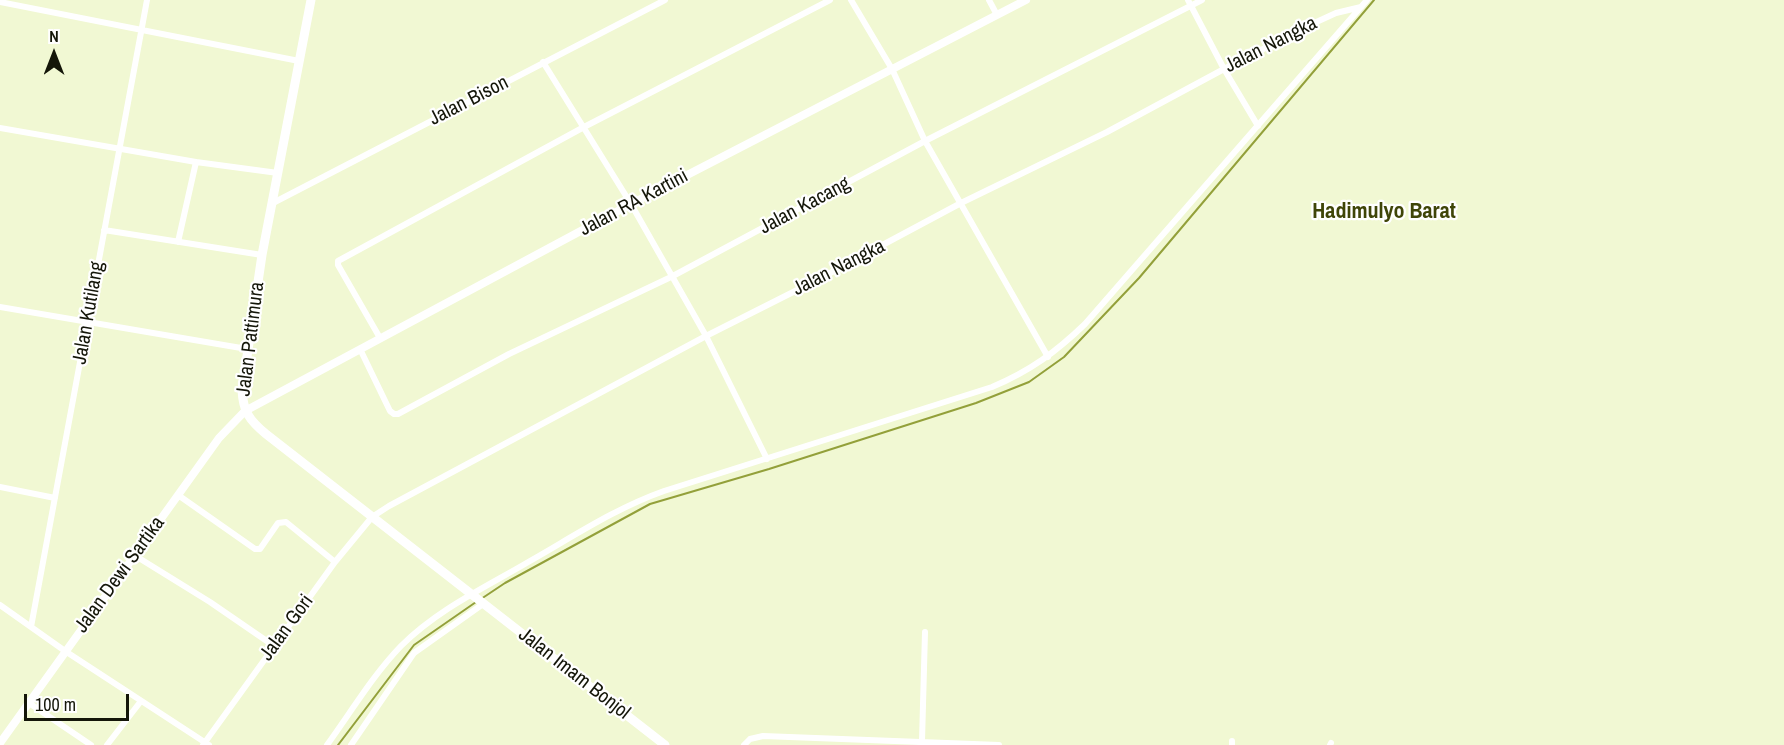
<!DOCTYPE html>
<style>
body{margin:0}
#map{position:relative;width:1784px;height:745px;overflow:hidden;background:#f1f8d3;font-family:"Archivo Narrow",sans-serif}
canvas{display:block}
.north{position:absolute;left:24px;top:24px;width:60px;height:60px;-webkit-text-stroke:4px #fff;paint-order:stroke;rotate:0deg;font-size:16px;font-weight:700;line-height:24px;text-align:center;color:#141609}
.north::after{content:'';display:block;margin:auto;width:21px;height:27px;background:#141609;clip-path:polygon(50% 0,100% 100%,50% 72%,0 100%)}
.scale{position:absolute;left:24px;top:694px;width:105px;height:27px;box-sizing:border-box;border:3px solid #141609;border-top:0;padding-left:8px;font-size:18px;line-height:21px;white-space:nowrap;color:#141609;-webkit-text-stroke:4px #fff;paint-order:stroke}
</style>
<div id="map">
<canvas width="1784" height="745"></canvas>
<div class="north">N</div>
<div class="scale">100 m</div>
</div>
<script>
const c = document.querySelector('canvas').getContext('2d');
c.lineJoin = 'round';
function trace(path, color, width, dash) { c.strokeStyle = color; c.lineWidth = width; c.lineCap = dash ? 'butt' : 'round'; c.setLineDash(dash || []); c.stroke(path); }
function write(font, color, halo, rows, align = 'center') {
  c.font = font + ' "Archivo Narrow",sans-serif'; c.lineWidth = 4.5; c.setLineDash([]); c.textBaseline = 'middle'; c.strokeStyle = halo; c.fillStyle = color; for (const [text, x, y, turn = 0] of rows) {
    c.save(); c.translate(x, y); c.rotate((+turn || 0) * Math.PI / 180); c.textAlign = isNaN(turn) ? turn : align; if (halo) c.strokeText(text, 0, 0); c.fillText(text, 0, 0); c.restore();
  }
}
trace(new Path2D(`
 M481,599L505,583L650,504L769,469L976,403L1029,382L1064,357L1139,278L1374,0
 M338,745L414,645L476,602`), '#93a03a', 2);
trace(new Path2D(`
 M851,0L892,69L925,141L1048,357
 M989,0L997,15
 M1188,0L1224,69L1258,126
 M0,2L299,61
 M543,62L631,204L706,336L767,459
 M0,128L196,162L278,173
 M273,203L665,0
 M104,230L262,255
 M178,242L196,162
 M0,307L247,349
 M380,338L338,265V261L584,127L830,0
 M360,349L390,411L394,414H398L509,354L671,277L925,141L1202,0
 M0,487L55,498
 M178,495L255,549H260L278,523L286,522L335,562
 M134,555L210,602L274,646
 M0,605L65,651L209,745
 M31,627L147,0
 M29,703L91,745
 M922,741L925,632
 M107,745L141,701
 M203,745L335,562L372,517L389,506L706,336L817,280L961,203L1107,132L1224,69L1312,24L1336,13L1361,7
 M327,745C351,712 373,675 401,646C438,609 486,587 530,561C574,536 616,508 664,491L992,387C1030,371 1056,352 1085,324L1367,0
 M351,745L414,653L483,604
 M744,745L750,739L763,736L999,745
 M1232,745V741
 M1330,745L1331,743`), '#fff', 6);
trace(new Path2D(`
 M0,743L219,438L245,411L631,204L1026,0`), '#fff', 8);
trace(new Path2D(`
 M311,0L262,255L242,390C243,411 249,420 266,434L665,745`), '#fff', 9);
write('20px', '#141609', '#fff', [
 ["Jalan Nangka",1271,45,-27],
 ["Jalan Bison",469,101,-27],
 ["Jalan RA Kartini",634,203,-28],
 ["Jalan Kacang",805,206,-28],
 ["Jalan Nangka",839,268,-27],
 ["Jalan Kutilang",89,313,-80],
 ["Jalan Pattimura",251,339,-83],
 ["Jalan Dewi Sartika",120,575,-54],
 ["Jalan Gori",287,628,-54],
 ["Jalan Imam Bonjol",574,674,38]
]);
write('bold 22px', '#3f4508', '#fff', [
 ["Hadimulyo Barat",1384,212]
]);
</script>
